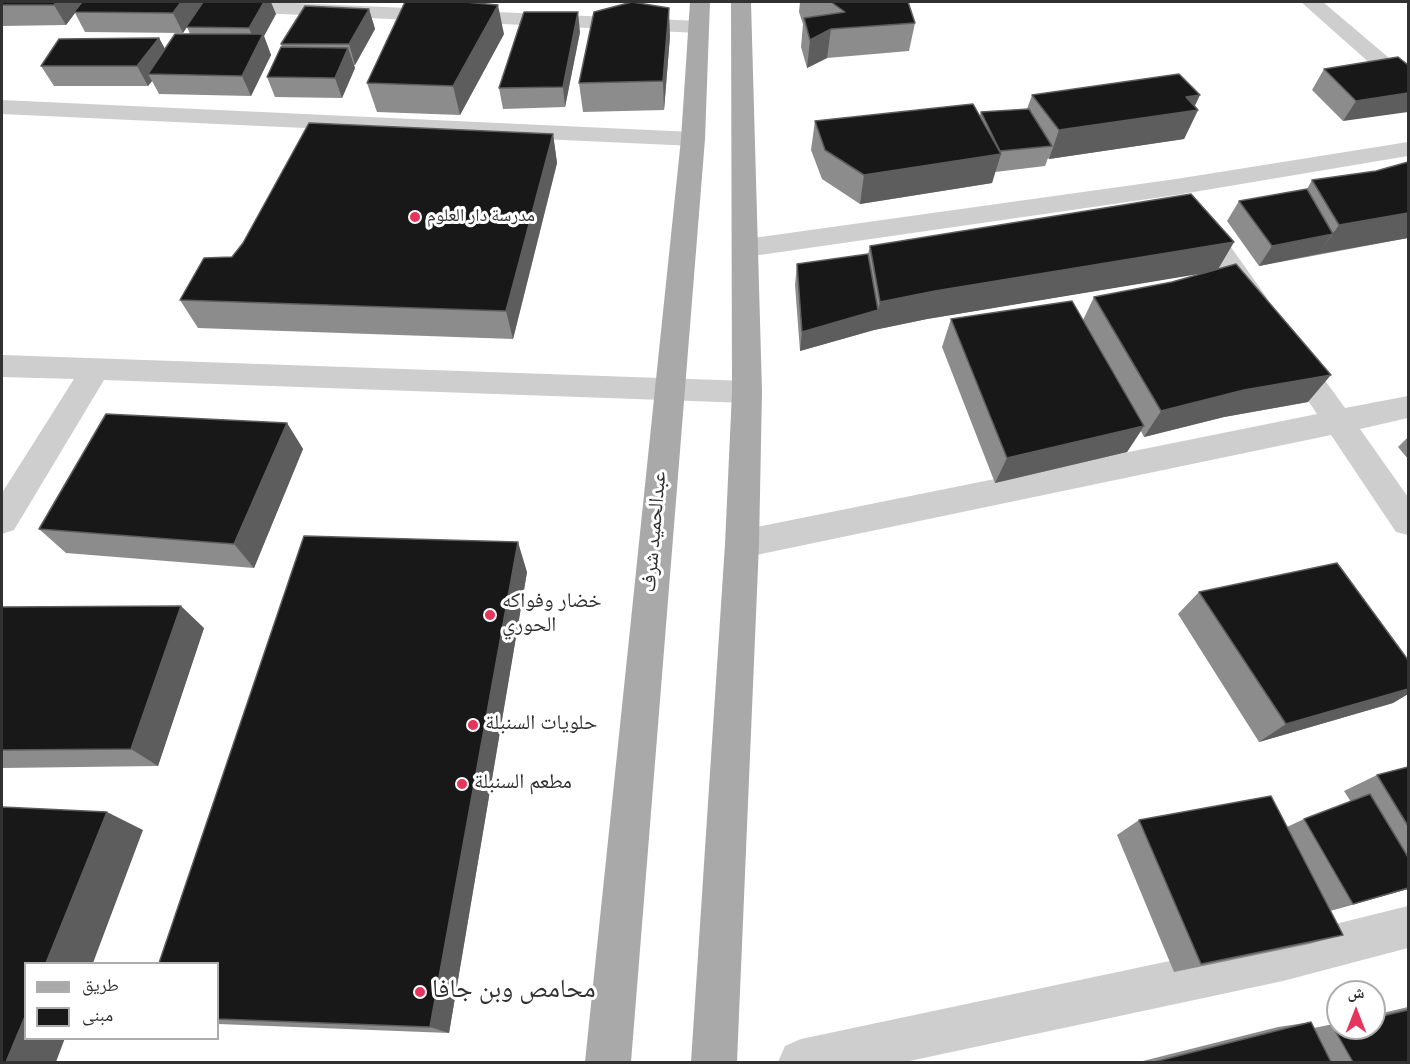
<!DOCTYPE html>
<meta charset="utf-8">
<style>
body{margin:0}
#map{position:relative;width:1410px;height:1064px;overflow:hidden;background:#fff;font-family:Overpass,"Noto Naskh Arabic",sans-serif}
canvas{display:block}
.frame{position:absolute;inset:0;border:3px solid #313131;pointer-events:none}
.legend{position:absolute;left:24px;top:962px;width:195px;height:78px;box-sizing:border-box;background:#fff;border:2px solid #adadad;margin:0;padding:8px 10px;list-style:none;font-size:18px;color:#313131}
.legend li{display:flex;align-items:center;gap:12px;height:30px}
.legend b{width:30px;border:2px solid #adadad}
.north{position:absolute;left:1326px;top:980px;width:60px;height:60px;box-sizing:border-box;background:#fff;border:2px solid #adadad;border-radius:50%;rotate:0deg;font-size:16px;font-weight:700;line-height:24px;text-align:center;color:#313131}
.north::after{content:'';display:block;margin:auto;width:21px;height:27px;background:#e6345d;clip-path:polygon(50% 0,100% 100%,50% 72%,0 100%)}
</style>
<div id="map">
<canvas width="1410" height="1064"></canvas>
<div class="frame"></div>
<ul class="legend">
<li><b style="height:8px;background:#a9a9a9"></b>طريق</li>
<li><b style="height:16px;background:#181818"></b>مبنى</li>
</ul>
<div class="north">ش</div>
</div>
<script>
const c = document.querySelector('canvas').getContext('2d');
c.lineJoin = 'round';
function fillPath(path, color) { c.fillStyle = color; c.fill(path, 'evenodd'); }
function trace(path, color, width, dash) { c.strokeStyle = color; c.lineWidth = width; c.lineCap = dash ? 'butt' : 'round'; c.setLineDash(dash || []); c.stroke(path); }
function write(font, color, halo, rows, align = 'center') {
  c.font = font + ' Overpass,"Noto Naskh Arabic",sans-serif'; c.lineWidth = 6; c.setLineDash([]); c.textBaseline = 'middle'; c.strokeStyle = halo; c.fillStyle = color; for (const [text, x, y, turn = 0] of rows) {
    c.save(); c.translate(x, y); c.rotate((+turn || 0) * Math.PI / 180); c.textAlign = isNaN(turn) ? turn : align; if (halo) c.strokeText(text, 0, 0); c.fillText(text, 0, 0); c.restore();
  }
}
fillPath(new Path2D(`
 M230,2H272L699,21L706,23L709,27L706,31L699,33L237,12L230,10L227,6Z
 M1301,2H1323L1408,74V92L1400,90Z
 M2,100L693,132L701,134L705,139L701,144L693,146L2,114Z
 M1408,142V156L1176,195L746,257L737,254L733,248L737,242L746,239L1176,179Z
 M1199,213L1208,215L1265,295L1269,302L1265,309L1255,312L1245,309L1186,221L1190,215Z
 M1291,344L1301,347L1345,408L1408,396V418L1360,429L1408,497V535L1396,532L1331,435L742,558L730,554L725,544L730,534L742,530L1317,414L1277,354L1281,347Z
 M2,355L747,381L757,384L762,392L757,400L747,403L104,380L14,530L2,534V493L74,379L2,377Z
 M1408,906V948L1283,981L905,1062H778L785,1046L801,1039L1283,937Z`), '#cecece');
fillPath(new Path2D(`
 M690,2H710L705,139L631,1062H585L681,139Z
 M731,2H751L762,392L759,544L737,1062H691L725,544L732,392Z`), '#a9a9a9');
fillPath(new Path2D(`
 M2,2L202,3L276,14L264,36L271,55L251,96L159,94L152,81L148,86H54L41,66L159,38L165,49L190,34L187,27L183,33L85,32L75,13L66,25L2,26Z
 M800,2H908L915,23L909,51L827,58L807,68L801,47L803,24L799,12Z
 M369,9L375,29L355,65H354L355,68L342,98L275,97L267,77L282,47L281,44Z
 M580,32L565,107L503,109L499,88Z
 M504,34L460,115L377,112L367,83Z
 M670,36L664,110L583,112L579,83Z
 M1398,57L1343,121L1312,90L1324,69Z
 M1032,95L1195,106L1198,110L1184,139L1049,159L1048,158L1045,166L995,172L992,183L860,204L822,179L811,150L815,121L980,115L981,112L1027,109Z
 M553,134L557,163L513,339L198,328L180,300L232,257Z
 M1312,180L1408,238L1259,266L1227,221L1239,201L1307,189Z
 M1234,242L1218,269L1308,402L1224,417L1144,437L1141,431L1127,452L995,483L942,347L951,319L1083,320L1094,297L1172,282L1208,272L927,319L874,330L800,351L795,285L797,264L868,254L870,246Z
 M287,423L303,449L254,568L66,553L39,529Z
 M1408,437V459L1398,447Z
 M527,572L449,1033L218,1024V963Z
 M1199,592L1408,660V694L1393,703L1259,742L1178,614Z
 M2,607L204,628L158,766L2,768Z
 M1408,767V889L1330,911L1343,935L1309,944L1174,972L1117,835L1139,820L1287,827L1304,819L1351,802L1344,791L1377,775Z
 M1408,1007V1062H1139L1278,1027L1311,1022L1314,1028L1338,1023V1028H1374V1015Z`), '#8c8c8c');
fillPath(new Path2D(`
 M56,2H84L74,12L75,13L66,25L54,5Z
 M181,2H201L202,4L183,33L173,13Z
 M264,2H271L276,14L264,36L271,55L251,96L242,76L257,47L249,28Z
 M498,5L504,34L460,115L453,86Z
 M669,8L670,36L664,110L663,81Z
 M369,9L375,29L355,65L349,44Z
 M578,12L580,32L565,107L563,87Z
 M831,29L827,58L807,68L810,40Z
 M159,38L170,58L148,74L152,81L148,86L137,66Z
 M348,48L355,68L342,98L335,78Z
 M1408,93V112L1343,121L1356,101Z
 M1200,95L1193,110H1198L1184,139L1049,159L1059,130L1186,97Z
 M553,134L557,163L513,339L506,311Z
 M1001,154L992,183L860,204L864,175Z
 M1408,213V238L1318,254L1339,225Z
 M1333,234L1318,254L1259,266L1272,246Z
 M1234,242L1217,271L927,319L874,330L800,351L802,332L878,310L880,302L935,291Z
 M1331,375L1308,402L1224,417L1144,437L1161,411L1244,390Z
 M287,423L303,449L254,568L234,544Z
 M1144,426L1127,452L995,483L1007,458Z
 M518,542L527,572L449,1033L430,1027Z
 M181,606L204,628L158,766L131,749Z
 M1408,689V694L1393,703L1259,742L1286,724Z
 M107,812L143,830L93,963H46Z
 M1408,888V889L1329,911L1353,904Z
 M26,1014V1038H65L56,1062H6Z`), '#5d5d5d');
const building = new Path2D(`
 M2,2H56L54,5H2Z
 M82,2H181L173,13L74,12Z
 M203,2H264L249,28L186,27Z
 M405,2H465L498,5L453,86L367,83Z
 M632,2L669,8L663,81L579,83L594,12Z
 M831,2H908L915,23L831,29L810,40L804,18L845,12Z
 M305,6L369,9L349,44H281Z
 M524,12H578L563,87L499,88Z
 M175,34H263L242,76L148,74Z
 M159,38L137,66H41L59,39Z
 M281,47L348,48L335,78L267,77Z
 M1398,57L1408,65V93L1356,101L1324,69Z
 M1179,74L1200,95L1186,97L1198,110L1059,130L1032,95Z
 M973,104L1001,154L864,175L825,150L815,121Z
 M1029,109L1052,146L1000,151L981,112Z
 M309,123L553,134L506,311L180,300L204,258L232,257L243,243Z
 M1408,162V213L1339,225L1312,180L1376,171Z
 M1307,189L1333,234L1272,246L1239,201Z
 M1191,194L1234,242L935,291L880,302L870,246Z
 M868,254L878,310L802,332L797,264Z
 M1236,264L1331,375L1244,390L1161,411L1094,297L1172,282Z
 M1072,301L1144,426L1007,458L951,319Z
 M106,414L287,423L234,544L39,529Z
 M304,536L518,542L430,1027L218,1019V963H159Z
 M1337,563L1408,660V689L1286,724L1199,592Z
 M181,606L131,749L2,750V607Z
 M1408,767V826L1377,775Z
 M1370,794L1408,857V888L1353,904L1304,819Z
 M1271,796L1343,935L1201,964L1139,820Z
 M2,807L107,812L46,963H26V1014L6,1062H2Z
 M1408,1010V1062H1353L1333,1027L1338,1026V1028H1374V1018Z
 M1311,1022L1331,1062H1154Z`);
fillPath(building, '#181818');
trace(building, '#5d5d5d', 1.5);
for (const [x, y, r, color] of [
 [415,217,6,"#e6345d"],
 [490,615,6,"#e6345d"],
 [473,725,6,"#e6345d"],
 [462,784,6,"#e6345d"],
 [420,992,6,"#e6345d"]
]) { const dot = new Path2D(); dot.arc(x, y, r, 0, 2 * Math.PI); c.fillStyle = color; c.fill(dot); trace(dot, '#fff', 2); }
write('18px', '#313131', '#fff', [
 ["مدرسة دار العلوم",427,217]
], 'left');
write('21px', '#313131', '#fff', [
 ["عبدالحميد شرف",656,532,-85]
]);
write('21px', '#313131', '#fff', [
 ["خضار وفواكه",502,603],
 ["الحوري",502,627],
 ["حلويات السنبلة",485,725],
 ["مطعم السنبلة",474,784]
], 'left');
write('26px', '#313131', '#fff', [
 ["محامص وبن جافا",432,992]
], 'left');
</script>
